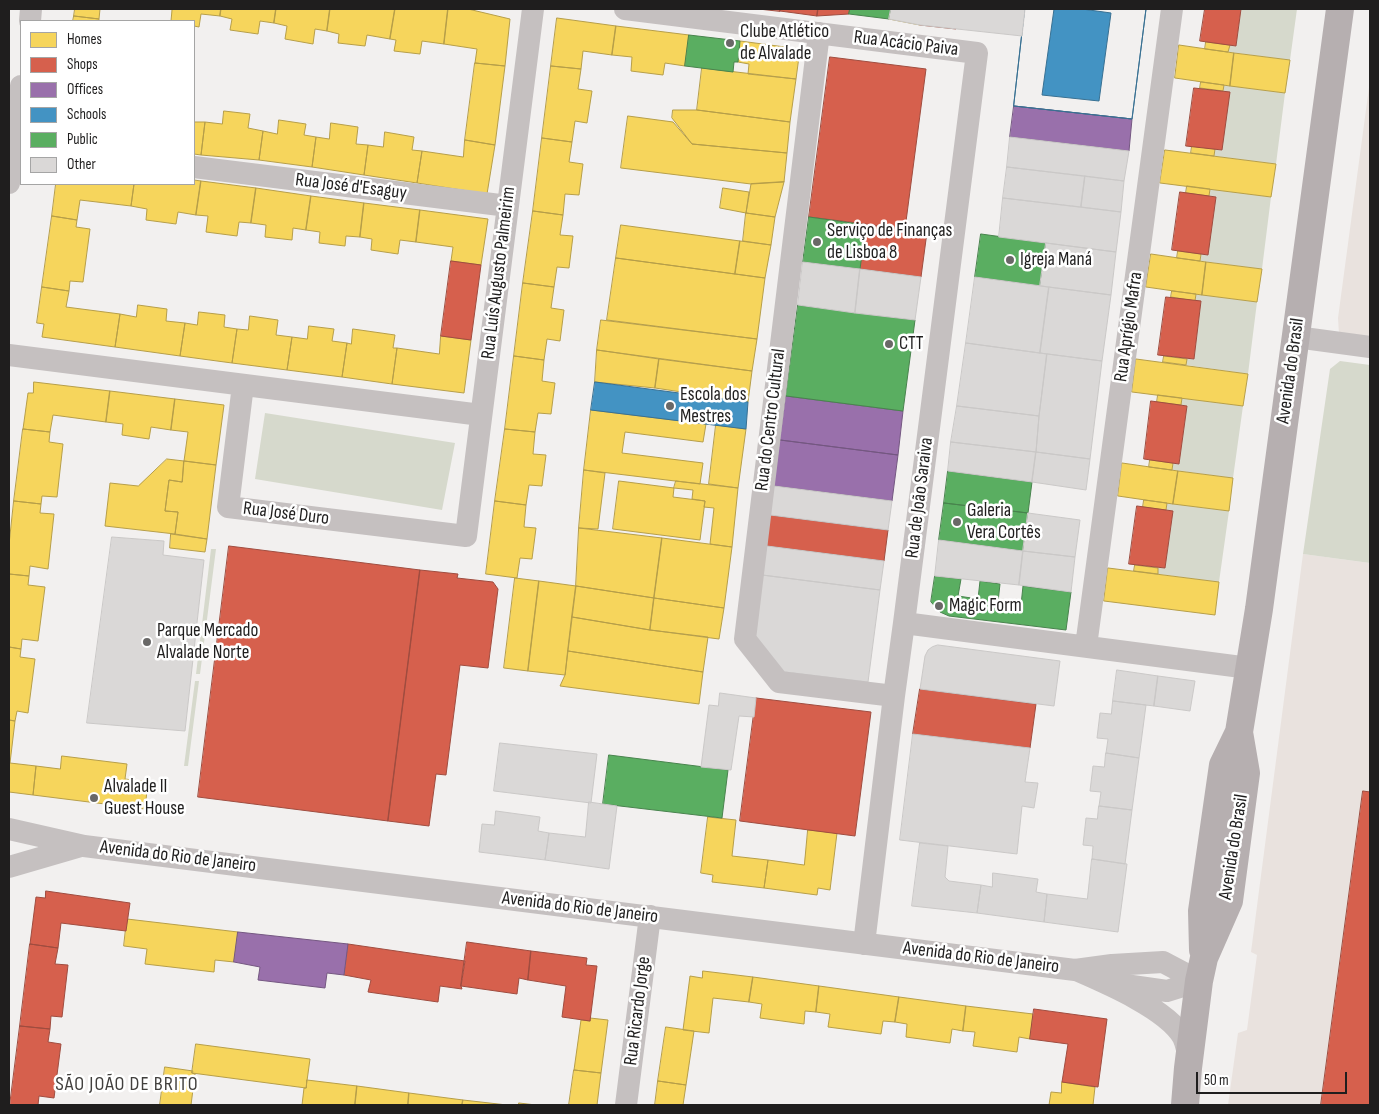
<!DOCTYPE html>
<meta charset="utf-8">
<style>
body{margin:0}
#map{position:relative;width:1379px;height:1114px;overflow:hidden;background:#f2f0ef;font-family:"Sofia Sans Condensed",sans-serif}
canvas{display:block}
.frame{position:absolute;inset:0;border:10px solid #1f1e1e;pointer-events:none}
.legend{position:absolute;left:20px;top:20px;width:175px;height:165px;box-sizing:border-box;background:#fff;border:1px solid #a5a5a5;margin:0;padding:6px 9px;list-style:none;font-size:15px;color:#1f1e1e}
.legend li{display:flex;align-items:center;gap:10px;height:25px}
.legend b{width:25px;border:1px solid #a5a5a5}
.scale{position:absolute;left:1196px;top:1072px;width:151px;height:22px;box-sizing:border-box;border:2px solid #1f1e1e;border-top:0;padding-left:6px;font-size:15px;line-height:18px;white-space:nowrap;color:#1f1e1e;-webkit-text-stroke:4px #fff;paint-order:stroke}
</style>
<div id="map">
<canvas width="1379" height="1114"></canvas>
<div class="frame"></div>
<ul class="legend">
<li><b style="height:14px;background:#f6d55c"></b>Homes</li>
<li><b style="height:14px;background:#d6604d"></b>Shops</li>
<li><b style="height:14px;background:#9970ab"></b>Offices</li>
<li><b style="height:14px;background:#4393c3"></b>Schools</li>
<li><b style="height:14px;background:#5aae61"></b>Public</li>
<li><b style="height:14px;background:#dad8d7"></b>Other</li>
</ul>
<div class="scale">50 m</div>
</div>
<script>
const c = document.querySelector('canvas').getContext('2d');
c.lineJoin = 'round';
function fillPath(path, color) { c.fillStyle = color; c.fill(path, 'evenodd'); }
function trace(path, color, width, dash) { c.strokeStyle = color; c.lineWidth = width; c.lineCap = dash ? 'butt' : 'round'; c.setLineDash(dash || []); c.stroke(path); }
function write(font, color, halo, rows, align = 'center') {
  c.font = font + ' "Sofia Sans Condensed",sans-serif'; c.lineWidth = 5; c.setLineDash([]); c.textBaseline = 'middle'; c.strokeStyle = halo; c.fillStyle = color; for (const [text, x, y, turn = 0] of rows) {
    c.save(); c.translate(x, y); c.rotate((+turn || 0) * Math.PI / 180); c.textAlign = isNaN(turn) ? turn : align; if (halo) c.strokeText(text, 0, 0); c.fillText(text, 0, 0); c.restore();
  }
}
fillPath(new Path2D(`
 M1370,80V338L1339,334L1338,318Z
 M1303,554L1370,563V1105H1228L1238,1033L1247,1030L1257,955L1251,952Z`), '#e9e2de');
fillPath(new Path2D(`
 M1241,9H1297L1290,60L1228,52L1230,45L1236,46Z
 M1224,85L1285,93L1276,164L1214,156L1215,149L1222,150Z
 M1210,189L1271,197L1262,269L1200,261L1201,254L1207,255L1216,197L1209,196Z
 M1196,294L1257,302L1248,374L1186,365L1187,359H1194L1201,302L1195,301Z
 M1340,361L1370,365V563L1303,554L1330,369Z
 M1182,398L1243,406L1233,478L1172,470L1173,463L1179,464L1187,406L1181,405Z
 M265,413L455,443L442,510L255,479Z
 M1167,503L1229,511L1219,582L1158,574V568H1165L1173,511L1166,510Z
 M211,549H216L200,674H196Z
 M195,681H199L188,766H184Z`), '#d6d9cc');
const homes = new Path2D(`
 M75,9H100L99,19L74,16Z
 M163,9H221L220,16L201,14L199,27L194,26V21H171L172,10Z
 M221,9H276L274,23L260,21L258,34L230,30L232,19L220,16Z
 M276,9H330L327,31L315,29L313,44L285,39L287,26L274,23Z
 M330,9H395L390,39L367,35L365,46L338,43L339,34L327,31Z
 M395,9H448L444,44L422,41L420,54L394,51L396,40L390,39Z
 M448,9H468L510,19L505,66L475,63L477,49L444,44Z
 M891,9H923L920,25L889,19Z
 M74,16L99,19V21H73Z
 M557,18L616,26L612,55L583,51L581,69L551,66Z
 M616,26L689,35L685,66L665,63L663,75L631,71L632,57L612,55Z
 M740,41L800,49L796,79L748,74L749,64L738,62Z
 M1206,42L1230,45L1228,52L1205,49Z
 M1179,45L1234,53L1230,86L1175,78Z
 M1234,53L1290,60L1285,93L1230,86Z
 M475,63L505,66L495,145L465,140Z
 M551,66L581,69L578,89L592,91L587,123L575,121L572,142L542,138Z
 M702,68L796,79L790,122L697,110Z
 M1201,82L1224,85L1223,91L1200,88Z
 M673,110H697L790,122L787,153L692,144L672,118Z
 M224,111L250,114L248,128L263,131L259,160L201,155L205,122L222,124Z
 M628,116L673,122L692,144L787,153L784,182L751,184L621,168Z
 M279,120L306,124L304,135L316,137L312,167L259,160L263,131L277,134Z
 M194,122H205L201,155L194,154Z
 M331,123L358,127L356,144L368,145L364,175L312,167L316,137L329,139Z
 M385,132L414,137L412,150L422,151L417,183L364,175L368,145L383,147Z
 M542,138L572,142L569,162L583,164L579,195L565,194L563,215L533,211Z
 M465,140L495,145L487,194L417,183L422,151L463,157Z
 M1192,146L1215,149L1214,156L1191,153Z
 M1165,150L1276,164L1271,197L1160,183Z
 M194,180L201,181L196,215L178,212L176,224L146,220L147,209L131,206L134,184H194Z
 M201,181L256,188L251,223L239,222L237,236L206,232L208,216L196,215Z
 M784,182L775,217L746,213L751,184Z
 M56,184H134L131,206L80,200L77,220L52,216Z
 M1187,186L1210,189L1209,196L1186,193Z
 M256,188L311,196L306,230L293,228L292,240L265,237L266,225L251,223Z
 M723,188L749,192L746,213L720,208Z
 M311,196L364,203L360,237L346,236L345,246L319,243L320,232L306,230Z
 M364,203L420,210L416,242L400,240L398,254L371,250L372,239L360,237Z
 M420,210L488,219L481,265L451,261L453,247L416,242Z
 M533,211L563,215L560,235L573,236L569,268L557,267L554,287L523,283Z
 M746,213L775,217L771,245L743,241Z
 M52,216L77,220L76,227L90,229L83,282L70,281L69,291L42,287Z
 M621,225L740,241L735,274L616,258Z
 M740,241L771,245L765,278L735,274Z
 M1178,251L1201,254L1200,261L1177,258Z
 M1151,254L1206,262L1202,295L1146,287Z
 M616,258L765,278L757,339L607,320Z
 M1206,262L1262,269L1257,302L1202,295Z
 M523,283L554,287L551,308L564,310L560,341L547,339L544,360L514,356Z
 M42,287L69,291L66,307L120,314L115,347L42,337L44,324L37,323Z
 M1172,291L1196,294L1195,301L1171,297Z
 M138,305L167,309L166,321L185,323L180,356L115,347L120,314L136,317Z
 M199,312L225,315L224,327L237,329L232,363L180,356L185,323L197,325Z
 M250,316L278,320L276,335L292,337L287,370L232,363L237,329L248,330Z
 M601,320L757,339L752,371L597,350Z
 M309,326L334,329L332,341L347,343L342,377L287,370L292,337L307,339Z
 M353,329L395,335L393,348H397L392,384L342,377L347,343L351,344Z
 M441,336L471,340L464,393L392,384L397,348L439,354Z
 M597,350L659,359L655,388L595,382Z
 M514,356L544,360L542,381L555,383L551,414L538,413L535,432L505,429Z
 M1164,356L1187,359L1186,365L1163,362Z
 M659,359L752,371L748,402L655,388Z
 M1136,359L1248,374L1243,406L1132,392Z
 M34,382L110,391L106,422L53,415L50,432L23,429L28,393H33Z
 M110,391L175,399L171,430L151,427L149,439L122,435L123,424L106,422Z
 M1158,395L1182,398L1181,405L1157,402Z
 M175,399L224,405L216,465L184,461L188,432L171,430Z
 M591,410L706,424L703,442L625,432L622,453L703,463L700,484L584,470Z
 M716,425L746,429L738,488L709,484Z
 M23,429L50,432L49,442L63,444L57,497L42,496L41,504L14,501Z
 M505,429L535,432L533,454L546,455L542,486L529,485L526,505L495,501Z
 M167,459L184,461L182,482L169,480L165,511L178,512L175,534L105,526L110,483L138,486Z
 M1150,460L1173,463L1172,470L1149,467Z
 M184,461L216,465L207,539L175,534L178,512L165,511L169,480L182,482Z
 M1122,463L1178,471L1173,504L1118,496Z
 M584,470L605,473L598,529L579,528Z
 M1178,471L1233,478L1229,511L1173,504Z
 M619,481L674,488L673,497L705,501L700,540L613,529Z
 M676,481L738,488L732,547L710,544L714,508L704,507L705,501L692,499L693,490L674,488Z
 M1144,500L1167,503L1166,510L1143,507Z
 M14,501L41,504L40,513L54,514L48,569L30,566L29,576L9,574V545Z
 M495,501L526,505L524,527L536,528L532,559L520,558L517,578L486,574Z
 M579,528L662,538L654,598L576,586Z
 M171,534L207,539L205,552L170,548Z
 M662,538L732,547L724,608L654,598Z
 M1135,565L1158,568V574L1134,571Z
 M1108,568L1219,582L1215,615L1104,601Z
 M9,574L29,576L28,585L45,587L38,641L22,639L21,649L9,647Z
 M515,578L539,581L528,671L504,668Z
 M539,581L576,586L565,675L528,671Z
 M576,586L654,598L650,630L572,617Z
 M654,598L724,608L719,639L650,630Z
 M572,617L650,630L708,637L703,672L568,651Z
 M9,647L21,649L20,657L35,659L28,713L17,711L15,721L9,720Z
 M568,651L703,672L699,704L560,686L565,675Z
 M9,720L15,721L10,763L36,766L33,795L9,792Z
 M62,756L127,764L125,779L148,782L145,809L33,795L36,766L60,769Z
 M708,817L736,820L732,856L768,860L764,888L712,882L713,875L701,873Z
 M808,830L837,833L830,890L818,888L817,895L764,888L768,860L804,865Z
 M127,919L238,932L234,962L215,960L214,972L145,964L147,949L124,946Z
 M703,971L753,977L749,1002L713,998L709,1033L683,1030L690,976L702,978Z
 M753,977L819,986L816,1012L805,1011L804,1024L760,1018L762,1004L749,1002Z
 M819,986L899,997L895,1022L883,1021L881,1034L828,1027L830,1014L816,1012Z
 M899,997L966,1006L963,1031L952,1029L950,1043L906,1037L907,1024L895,1022Z
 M966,1006L1033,1014L1030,1039L1019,1037L1017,1052L973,1046L975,1032L963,1031Z
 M590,1018L608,1020L601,1073L574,1070L581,1020L590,1021Z
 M666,1027L694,1031L686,1085L658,1081Z
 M196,1044L310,1059L306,1088L192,1073Z
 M165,1067L193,1071L192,1073L195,1074L191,1105H160Z
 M574,1070L601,1073L597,1105H569Z
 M307,1080L357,1086L355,1105H302L304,1088H306Z
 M658,1081L686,1085L683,1105H655Z
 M1062,1082L1095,1087L1093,1105H1049L1051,1092L1061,1093Z
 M357,1086L409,1093L408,1105H355Z
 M409,1093L463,1100L462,1105H408Z
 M463,1100L507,1105H462Z
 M519,1103L536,1105H519Z`);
fillPath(homes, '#f6d55c');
trace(homes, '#b69e49', 1);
const shops = new Path2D(`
 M759,9H780V11Z
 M780,9H818L817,16L780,11Z
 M818,9H850L849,14L817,16Z
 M923,9H959L956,29L920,25Z
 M1205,9H1241L1236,46L1200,41Z
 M830,57L926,69L905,229L809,217Z
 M1194,88L1230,92L1222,150L1186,146Z
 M1180,192L1216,197L1208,255L1172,250Z
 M866,225L927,232L921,277L860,269Z
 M451,261L481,265L471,340L441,336Z
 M1166,297L1201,301L1194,359L1158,355Z
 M1151,401L1187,406L1179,464L1144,459Z
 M1137,506L1173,511L1165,568L1129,564Z
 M770,515L888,530L884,561L767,546Z
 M229,546L420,570L388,821L198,797Z
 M420,570L458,574L457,578L493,582L498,589L488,668L460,665L446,775L436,774L429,826L388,821Z
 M920,689L1036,704L1030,748L913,734Z
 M756,698L871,712L855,836L740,821Z
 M1363,791L1370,792V1105H1321Z
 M46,891L130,903L126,931L61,923L58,948L30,944L36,897L45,898Z
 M467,942L531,951L528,980L519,978L517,994L461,986Z
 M30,944L58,948L55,964L68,965L62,1017L51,1016L50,1029L20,1026Z
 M348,944L465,961L461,986L462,989L440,986L438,1002L368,992L371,980L344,975Z
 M531,951L587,958L586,965L597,966L590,1021L562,1017L566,986L528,980Z
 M1034,1009L1107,1019L1098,1087L1062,1082L1068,1044L1030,1039Z
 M20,1026L50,1029L48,1042L61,1044L54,1098L39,1096L38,1105H10Z`);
fillPath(shops, '#d6604d');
trace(shops, '#9f4c3f', 1);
const offices = new Path2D(`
 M1014,106L1132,119L1129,151L1010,137Z
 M786,396L903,411L898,455L780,440Z
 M780,440L898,455L892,501L774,486Z
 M238,932L348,944L344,975L327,973L325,988L258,980L260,967L234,962Z`);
fillPath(offices, '#9970ab');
trace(offices, '#745781', 1);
const schools = new Path2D(`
 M1025,9H1054L1042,95L1099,101L1111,13L1082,9H1146L1132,119L1014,106Z
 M1025,9H1146L1132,119L1014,106Z
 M595,382L748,402L746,429L591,410Z`);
fillPath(schools, '#4393c3');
trace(schools, '#387092', 1);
const public = new Path2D(`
 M850,9H891L889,19L849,14Z
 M689,35L740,41L738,62H734L733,72L685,66Z
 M809,217L866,225L860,269L803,262Z
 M981,234L1046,243L1040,286L975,277Z
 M798,305L915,320L903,411L786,396Z
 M948,471L1032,482L1028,513L944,503Z
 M944,503L1028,513L1023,551L939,540Z
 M935,576L961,579L958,596L978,599L980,581L1000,584L998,602L1021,605L1023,586L1071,592L1066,630L949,616L940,612L931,602Z
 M609,755L728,770L722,818L603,804Z`);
fillPath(public, '#5aae61');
trace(public, '#48834d', 1);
const building = new Path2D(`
 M891,9H1025L1022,36L920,25L889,19Z
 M1010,137L1129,151L1124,181L1007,167Z
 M1007,167L1085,176L1081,207L1003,198Z
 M1085,176L1124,181L1121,212L1081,207Z
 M1003,198L1121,212L1116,252L999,237Z
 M1046,243L1116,252L1111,295L1040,286Z
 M803,262L860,269L855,313L798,305Z
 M860,269L921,277L915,320L855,313Z
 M975,277L1049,287L1040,353L966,343Z
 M1049,287L1111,295L1102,361L1040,353Z
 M966,343L1047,354L1039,416L957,406Z
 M1047,354L1102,361L1090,459L1036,452L1039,416Z
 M957,406L1039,416L1036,452L951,442Z
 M951,442L1036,452L1032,482L948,471Z
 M1036,452L1090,459L1086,490L1032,482Z
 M774,486L892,501L888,530L770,515Z
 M1028,513L1080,520L1075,557L1023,551Z
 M112,537L164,541L163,555L204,560L185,731L87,723Z
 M939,540L1023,551L1019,585L935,576Z
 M767,546L884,561L880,590L762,575Z
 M1023,551L1075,557L1071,592L1019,585Z
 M762,575L880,590L868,682L777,671L754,641Z
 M938,645L1060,661L1054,706L920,689L925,656L928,650L932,647Z
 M1117,670L1158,676L1154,706L1113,701Z
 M1158,676L1195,681L1190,711L1154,706Z
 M720,693L756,698L754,717L739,716L731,770L701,767L709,705L718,706Z
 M1113,701L1146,705L1139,758L1106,753L1108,739L1097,738L1100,713L1111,714Z
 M913,734L1030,748L1025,782L1038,783L1034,808L1022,806L1017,854L900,840Z
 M500,743L597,754L591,803L494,791Z
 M1106,753L1139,758L1132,810L1099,806L1101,792L1090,791L1093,766L1104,767Z
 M589,802L617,806L609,869L545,860L549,833L585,837Z
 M1099,806L1132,810L1125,864L1092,859L1093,846L1083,845L1086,818L1097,819Z
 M496,811L540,817L538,831L549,833L545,860L479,852L482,824L494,825Z
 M920,843L948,846L945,877L949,881L981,885L977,913L912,906Z
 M1092,859L1127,864L1118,932L1044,922L1047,894L1087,899Z
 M993,873L1038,879L1036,892L1047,894L1044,922L977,913L981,885L992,887Z`);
fillPath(building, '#dad8d7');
trace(building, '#cac8c7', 1);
trace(new Path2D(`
 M625,9L977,53L904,623L894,696L864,944
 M30,21L31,9
 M819,33L745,639L779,682L894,696
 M194,167L508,206
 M9,183L21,86
 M1296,337L1370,347
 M9,355L481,415
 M243,385L228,507L466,536L533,9
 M904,623L1249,668
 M1086,646L1172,9
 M9,829L84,846L1075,970L1112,965L1163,962L1199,981
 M9,867L81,846
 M1076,970C1106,983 1167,1009 1183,1037C1186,1044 1188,1052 1188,1060
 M1118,984L1167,991L1199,981
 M626,1105L650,916`), '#c5c0c0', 22);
trace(new Path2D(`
 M1203,950L1202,911L1223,765L1239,732
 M1185,1105L1188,1068L1199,981L1204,958L1229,901L1246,773L1239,732L1259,609L1340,9`), '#b6afb0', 28);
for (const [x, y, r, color] of [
 [730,43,5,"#696867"],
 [817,242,5,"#696867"],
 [1010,260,5,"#696867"],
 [889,344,5,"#696867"],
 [670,406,5,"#696867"],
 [957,522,5,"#696867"],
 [939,606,5,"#696867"],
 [147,642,5,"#696867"],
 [94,798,5,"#696867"]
]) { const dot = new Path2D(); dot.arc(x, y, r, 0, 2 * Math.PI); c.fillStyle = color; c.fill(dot); trace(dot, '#fff', 2); }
write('19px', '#1f1e1e', '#fff', [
 ["Clube Atlético",740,32],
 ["de Alvalade",740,54],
 ["Serviço de Finanças",827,231],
 ["de Lisboa 8",827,253],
 ["Igreja Maná",1020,260],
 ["CTT",899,344],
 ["Escola dos",680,395],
 ["Mestres",680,417],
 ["Galeria",967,511],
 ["Vera Cortês",967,533],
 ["Magic Form",949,606],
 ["Parque Mercado",157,631],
 ["Alvalade Norte",157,653],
 ["Alvalade II",104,787],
 ["Guest House",104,809]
], 'left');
write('19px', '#1f1e1e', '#fff', [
 ["Rua Acácio Paiva",906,44,7],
 ["Rua José d'Esaguy",351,187,7],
 ["Rua Luís Augusto Palmeirim",499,273,-83],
 ["Rua Aprígio Mafra",1129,327,-82],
 ["Avenida do Brasil",1291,371,-82],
 ["Rua do Centro Cultural",771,420,-83],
 ["Rua de João Saraiva",920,498,-83],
 ["Rua José Duro",286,514,7],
 ["Avenida do Brasil",1234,847,-81],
 ["Avenida do Rio de Janeiro",178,857,7],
 ["Avenida do Rio de Janeiro",580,908,7],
 ["Avenida do Rio de Janeiro",981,958,7],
 ["Rua Ricardo Jorge",638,1011,-83]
]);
c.letterSpacing = '1px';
write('20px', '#42403e', '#fff', [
 ["SÃO JOÃO DE BRITO",127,1085]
]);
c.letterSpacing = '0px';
</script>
